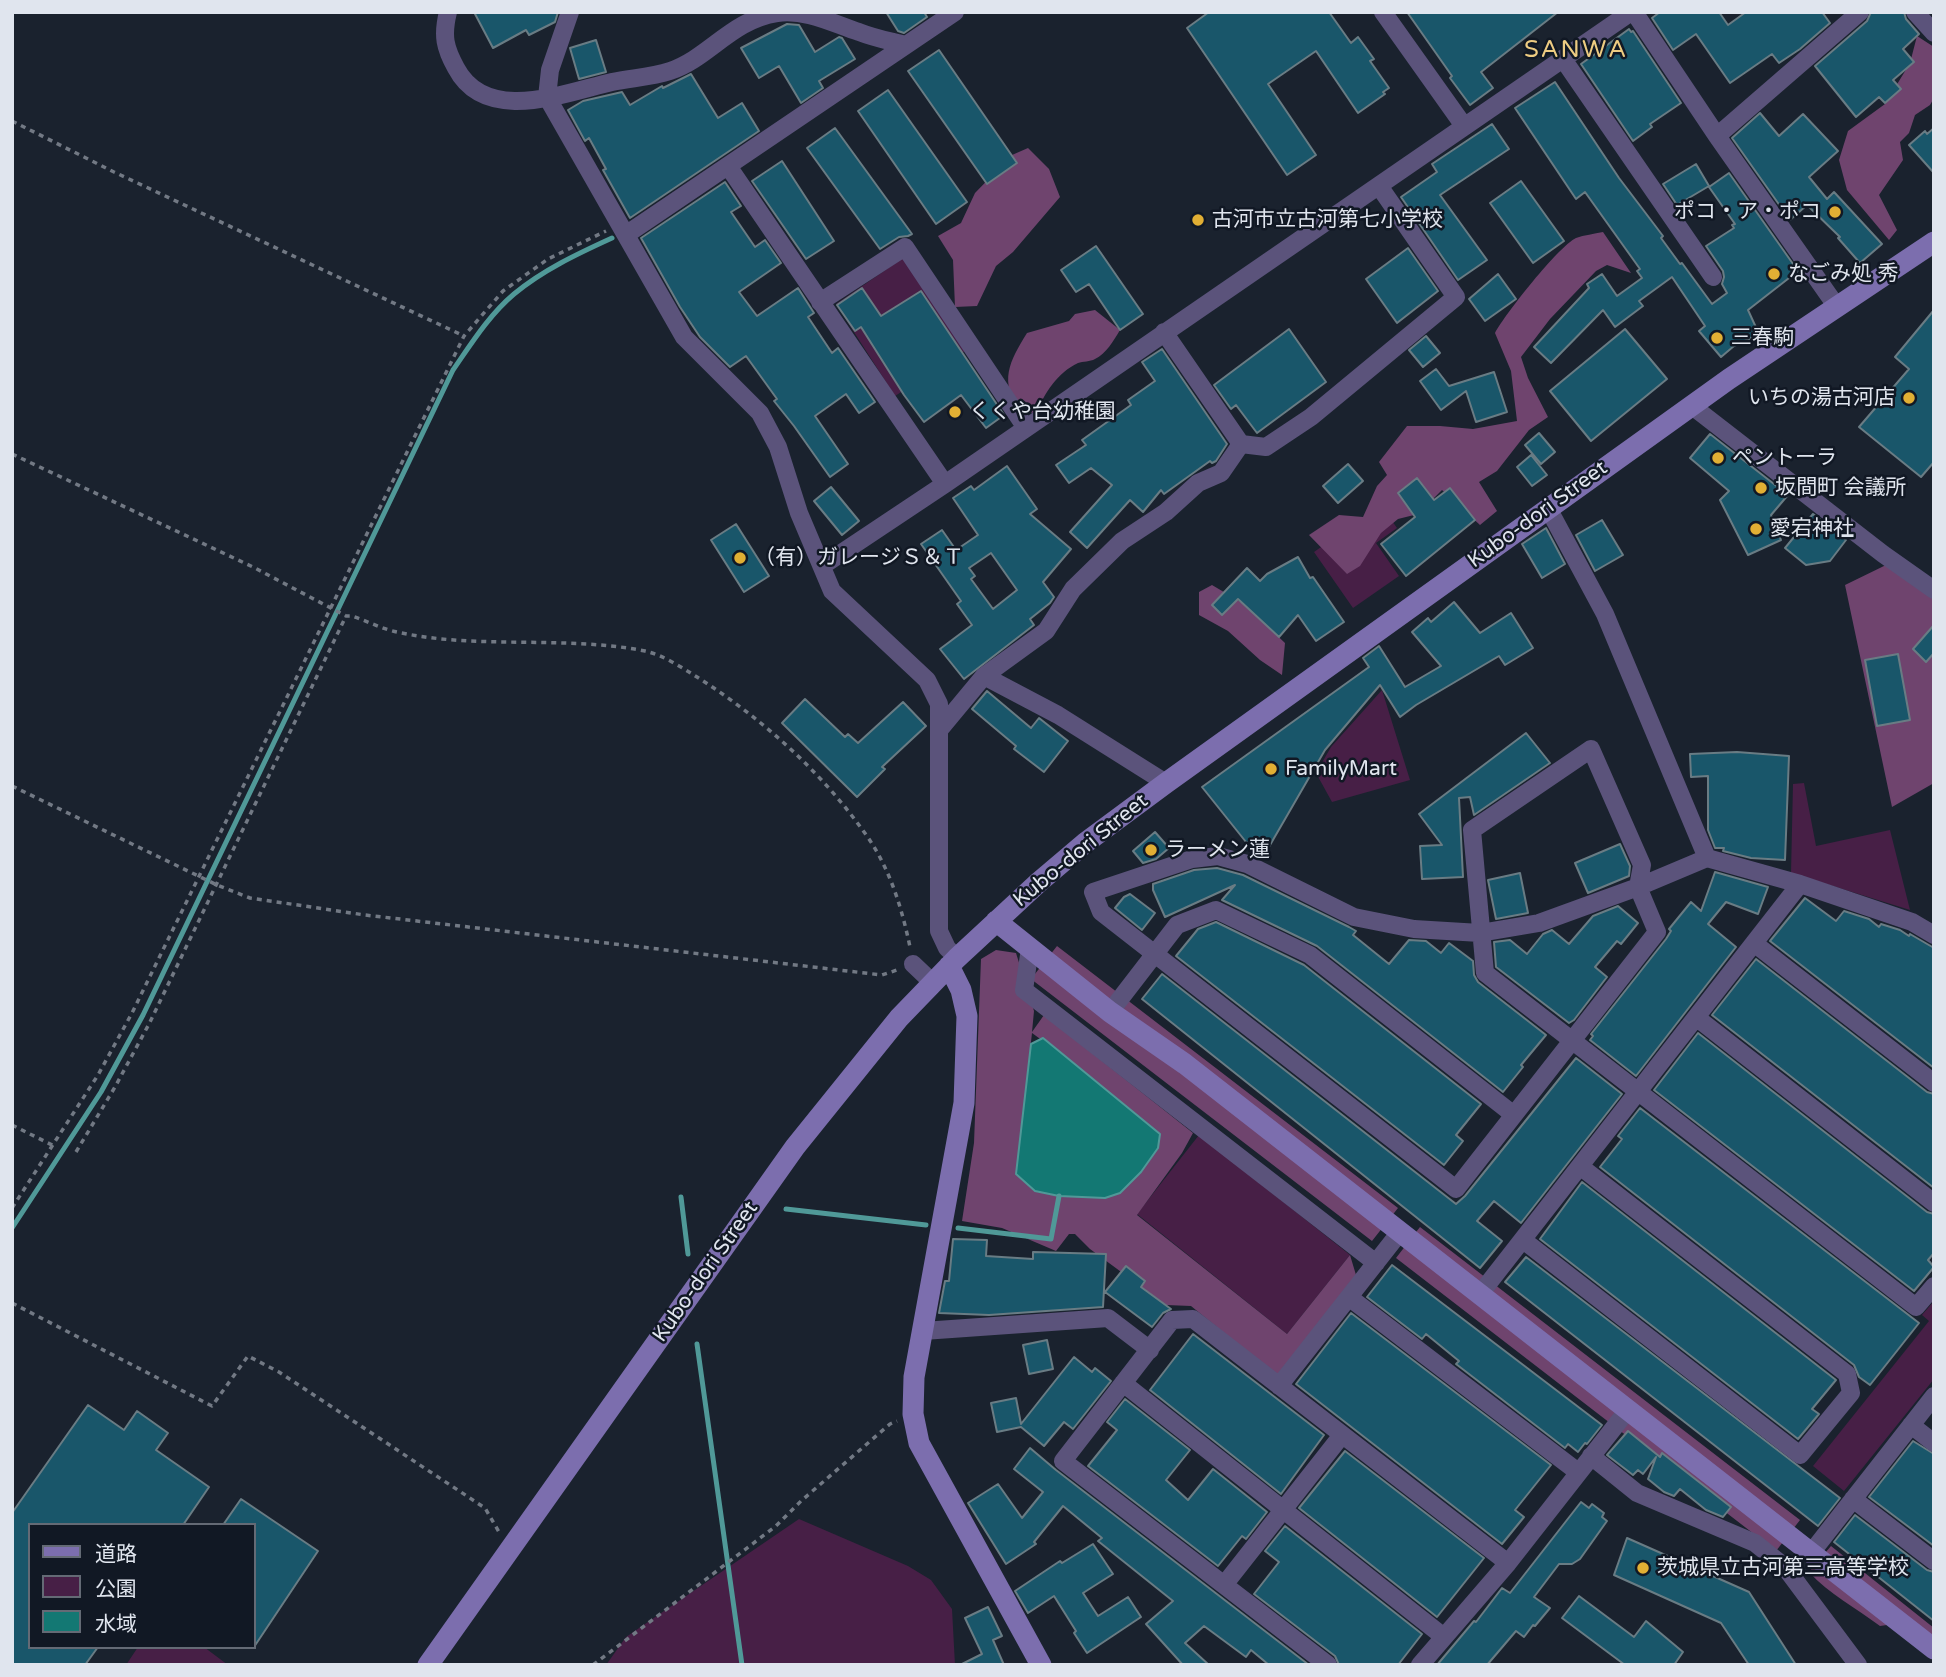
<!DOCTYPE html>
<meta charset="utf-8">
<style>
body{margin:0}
#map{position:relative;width:1946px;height:1677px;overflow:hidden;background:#1a222e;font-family:"Varela Round","Noto Sans JP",sans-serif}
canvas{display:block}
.frame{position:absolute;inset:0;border:14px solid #e0e5ee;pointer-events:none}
.legend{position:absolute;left:28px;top:1523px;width:228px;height:126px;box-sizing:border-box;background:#111824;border:2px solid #646a75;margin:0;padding:9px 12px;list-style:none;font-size:21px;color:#e0e5ee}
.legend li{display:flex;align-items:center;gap:14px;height:35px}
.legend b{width:35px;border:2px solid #646a75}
</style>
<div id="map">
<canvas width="1946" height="1677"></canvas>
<div class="frame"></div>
<ul class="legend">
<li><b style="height:9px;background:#7c6eae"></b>道路</li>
<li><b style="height:19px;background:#471f46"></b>公園</li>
<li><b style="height:19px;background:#137873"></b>水域</li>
</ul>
</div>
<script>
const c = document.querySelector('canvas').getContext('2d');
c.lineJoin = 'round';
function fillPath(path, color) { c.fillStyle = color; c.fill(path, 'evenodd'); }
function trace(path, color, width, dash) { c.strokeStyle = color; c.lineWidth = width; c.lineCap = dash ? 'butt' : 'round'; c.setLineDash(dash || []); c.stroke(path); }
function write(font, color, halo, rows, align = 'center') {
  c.font = font + ' "Varela Round","Noto Sans JP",sans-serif'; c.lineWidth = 5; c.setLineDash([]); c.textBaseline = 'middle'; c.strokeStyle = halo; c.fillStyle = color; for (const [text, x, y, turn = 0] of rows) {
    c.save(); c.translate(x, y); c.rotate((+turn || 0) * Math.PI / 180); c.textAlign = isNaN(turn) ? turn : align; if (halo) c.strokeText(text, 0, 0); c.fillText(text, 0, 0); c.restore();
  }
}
fillPath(new Path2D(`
 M903,258L965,351L895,396L836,304Z
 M1381,505L1397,528L1376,543L1399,576L1353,608L1314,552Z
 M1382,690L1410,780L1332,802L1316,773L1331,747Z
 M1804,783L1816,846L1890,830L1910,910L1791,873L1793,784Z
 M1199,1135L1350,1255L1287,1334L1137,1214Z
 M1934,1301V1379L1844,1491L1813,1466L1929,1321L1922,1315Z
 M799,1519L908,1566L931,1580L952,1609L955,1665H606L626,1637Z
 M138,1647H204L228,1665H126Z`), '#471f46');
fillPath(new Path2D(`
 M1917,36L1934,47V98L1930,105L1915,115L1909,133L1900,142L1903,160L1879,195L1897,230L1889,240L1847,190L1839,160L1848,131L1885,104L1910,63Z
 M1028,148L1049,169L1060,197L1013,252L996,266L977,306L955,307L953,260L938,236L961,223L975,193L1012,155Z
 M1603,232L1631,273L1607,265L1596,271L1550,319L1521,357L1528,378L1548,417L1529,430L1497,471L1479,482L1497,511L1480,525L1442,490L1418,514L1398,519L1381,533L1360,566L1347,574L1309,535L1339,515L1363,517L1377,486L1387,475L1379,462L1407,426H1440L1473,429L1517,421L1511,371L1495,333C1506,313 1558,247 1576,238C1584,235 1594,234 1603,232Z
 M1095,310L1120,330C1114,340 1106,354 1095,359C1090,362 1083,361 1078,363C1057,373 1045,393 1036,413L1020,412C999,381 1009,362 1027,333L1069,321L1075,314Z
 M1886,565L1934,599V783L1892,807L1845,585Z
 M1212,585L1244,604L1285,643L1282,675L1260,660L1228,631L1199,615V592Z
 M1057,946L1398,1208L1372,1241L1031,979Z
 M996,950L1016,953L1034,1011L1032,1032L1044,1015L1193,1133L1182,1153L1137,1215L1287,1334L1350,1255L1356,1275L1277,1376L1191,1306L1166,1305L1090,1249L1075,1234H1069L1056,1251L1002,1228L962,1221L974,1143L981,959ZM1032,1033L1065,1057L1016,1174Z
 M1420,1227L1800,1520L1776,1551L1396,1258Z
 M1831,1546L1934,1628V1641L1908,1622L1880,1626C1856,1608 1829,1594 1809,1572Z`), '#6f446e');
const water = new Path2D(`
 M1043,1038L1160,1134L1158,1148L1141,1172L1120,1193L1105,1198L1059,1196L1035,1191L1016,1174L1031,1044Z`);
fillPath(water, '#137873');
trace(water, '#509998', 2);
trace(new Path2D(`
 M681,1197L688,1254
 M786,1209L926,1225
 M12,1228L101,1092L143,1015L453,370C471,344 489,315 514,294C543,270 577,254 612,238
 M958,1228L1051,1239L1059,1196
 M697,1344L742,1665`), '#509998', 5);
const building = new Path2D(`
 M474,12H558L555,22L529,35L526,30L493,48Z
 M886,12H924L927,17L904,33L898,31Z
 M1209,12H1329L1351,43L1358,37L1374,59L1370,61L1389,88L1383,92L1385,94L1358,113L1316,51L1268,84L1316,155L1287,175L1187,28Z
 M1407,12H1558L1481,72L1493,88L1470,105L1450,78L1452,76Z
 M1660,12H1719L1728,25L1746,12H1822L1830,23L1800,49L1779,63L1772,54L1730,83L1696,34L1673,50L1652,18Z
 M1871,12H1904L1906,19L1919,34L1903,49L1914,62L1893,80L1901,89L1885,103L1879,97L1856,117L1815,66L1867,21Z
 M787,24L799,25L815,52L839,37L842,38L855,59L819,81L823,88L801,103L779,66L759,78L741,48Z
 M1629,29L1631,32L1633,31L1681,103L1650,124L1652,127L1633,141L1581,64Z
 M596,40L606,72L579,79L570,48Z
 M939,50L1017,163L987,184L908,71Z
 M691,74L718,118L742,103L759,131L630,218L603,170L606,169L589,138L585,141L568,110L583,101L622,92L630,105L662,86L663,88Z
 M1555,82L1619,178L1663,236L1661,238L1680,264L1682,263L1712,304L1727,293L1722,284L1724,277L1723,271L1706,246L1734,228L1732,225L1735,224L1709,187L1729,173L1798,271L1748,310L1759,334L1734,346L1721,357L1699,331L1705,326L1672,277L1639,301L1643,306L1615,327L1603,310L1551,363L1534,347L1589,288L1587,284L1602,274L1617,296L1642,278L1637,271L1640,269L1585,192L1576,199L1515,108Z
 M888,90L967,202L936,224L858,111Z
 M1760,113L1779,136L1803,114L1838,151L1809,177L1827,199L1834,192L1882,244L1860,263L1838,238L1840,237L1807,205L1790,220L1732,138Z
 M1492,124L1509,149L1440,195L1487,260L1458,280L1401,197L1437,172L1432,164Z
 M835,128L912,234L908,236L899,237L880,249L807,148Z
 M1934,128V173L1909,145L1925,131L1927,134Z
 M782,161L834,241L806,259L752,181Z
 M1696,164L1709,186L1677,205L1663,184Z
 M1521,181L1564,241L1533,263L1490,203Z
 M725,182L741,206L731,212L755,247L765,240L781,263L739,292L757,316L798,288L814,313L808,317L832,353L838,348L875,402L859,413L846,394L815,416L848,464L830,477L794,426L774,401L777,399L746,356L730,367L700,337L680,307L641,238Z
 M1096,246L1143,314L1120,330L1089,284L1076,292L1061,270Z
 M1408,248L1438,291L1397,323L1366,279Z
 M1498,274L1516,299L1485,321L1469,299Z
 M862,288L881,316L921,291L1004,415L986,428L961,395L924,422L904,395L861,327L855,331L837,305Z
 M1934,310V462L1921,477L1859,427L1909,369L1895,357Z
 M1289,329L1326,382L1257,433L1236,405L1231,409L1214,385Z
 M1625,329L1667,379L1591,441L1550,391Z
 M1426,336L1440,353L1423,367L1409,350Z
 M1162,349L1227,444L1216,461L1212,463L1210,461L1164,494L1161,490L1143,512L1130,500L1087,548L1070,532L1112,485L1091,468L1069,483L1056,465L1086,445L1082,440L1131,405L1128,400L1155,381L1142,362Z
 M1436,369L1449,386L1494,372L1507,412L1476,422L1466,391L1441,410L1420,381Z
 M1539,433L1555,452L1541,464L1525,445Z
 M1710,434L1788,495L1771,515L1781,540L1748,555L1720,500L1729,491L1690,458Z
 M1531,455L1547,475L1532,486L1517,467Z
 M1348,464L1363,481L1338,503L1323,486Z
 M1007,466L1037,509L1030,514L1071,549L1043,582L1054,597L1050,603L1030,619L1034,625L964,679L940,649L972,625L957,604L961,601L921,544L942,530L956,550L978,535L953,498L971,486L974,490ZM991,553L1017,590L993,609L971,579L975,576L969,568Z
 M1417,478L1434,500L1450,488L1475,520L1406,576L1381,544L1415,517L1398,493Z
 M831,487L859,521L842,535L814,501Z
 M1813,514L1846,540L1830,561L1806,565L1785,548Z
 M1602,520L1623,555L1595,571L1576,535Z
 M736,524L769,576L744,592L711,540Z
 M1546,528L1565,564L1542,578L1522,544Z
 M1298,557L1310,578L1313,577L1344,622L1316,641L1298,615L1279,637L1238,599L1222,615L1212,605L1247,568L1260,581L1267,574Z
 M1454,602L1480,633L1511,613L1533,648L1505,665L1499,656L1416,705L1400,717L1380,685L1325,750L1266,852L1246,842L1202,787L1369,667L1363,658L1379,646L1405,687L1441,666L1412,632L1428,618L1431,622Z
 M1934,625V653L1926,662L1913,649Z
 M1898,654L1910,720L1877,726L1865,660Z
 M987,691L1031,728L1039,718L1068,741L1044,772L1014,749L1016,746L972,709Z
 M805,699L845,737L848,734L858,743L903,702L926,726L882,767L885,769L857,797L782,723Z
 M1526,733L1550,763L1474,815L1470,797L1459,798L1463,877L1422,879L1420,846L1442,845L1419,814Z
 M1737,752L1789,756L1785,860L1751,858L1723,851L1724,848H1715L1708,830V776L1691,777L1690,754Z
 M1155,832L1169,848L1156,859L1143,863L1133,851Z
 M1620,844L1630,866L1629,876L1588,893L1575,863Z
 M1217,868L1243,875L1349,927L1356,931L1353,935L1389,964L1409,940L1426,941L1441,953L1449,943L1473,961L1474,975L1478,982L1546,1035L1521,1065L1523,1067L1503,1092L1317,946L1222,900L1235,885L1165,917L1153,890V884L1194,870Z
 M1715,872L1768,887L1758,914L1726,902L1708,924L1736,947L1636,1076L1590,1040L1593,1036L1591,1034L1666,939L1671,931L1669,929L1691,902L1701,911Z
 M1520,873L1528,913L1496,919L1488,880Z
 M1130,894L1155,913L1142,930L1115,908L1124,897Z
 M1805,898L1836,921L1844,911L1869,919L1879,927L1881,924L1900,930L1909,936L1910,934L1934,948V1068L1770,941Z
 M1618,906L1638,923L1621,944L1617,941L1595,967L1607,977L1574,1020L1569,1023L1496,967L1494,942L1510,940L1527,954L1543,934L1552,930L1569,944L1593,916Z
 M1216,922L1304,965L1481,1104L1456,1135L1463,1141L1444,1165L1176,956L1198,929Z
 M1756,959L1927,1092L1934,1094V1188L1712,1015Z
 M1162,974L1456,1204L1465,1196L1576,1058L1622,1094L1521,1223L1494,1201L1477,1221L1502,1241L1480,1268L1142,999Z
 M1698,1033L1927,1212L1934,1214V1253L1928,1260L1934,1267L1914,1291L1654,1090Z
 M1640,1108L1919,1323L1870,1385L1859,1377L1854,1365L1600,1167L1622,1139L1618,1136Z
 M1582,1182L1836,1380L1812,1409L1819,1414L1798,1439L1540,1239Z
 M953,1239L987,1240L986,1256L1033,1259V1252L1106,1254L1103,1307L989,1315L939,1313L945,1281H949Z
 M1526,1257L1840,1498L1818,1526L1505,1282Z
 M1392,1265L1602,1425L1587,1444L1585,1443L1578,1452L1568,1444L1565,1448L1456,1364L1459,1361L1426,1334L1422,1339L1367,1297Z
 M1126,1266L1145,1281L1141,1287L1171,1309L1163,1313L1152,1327L1105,1292Z
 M1351,1313L1551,1465L1515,1510L1524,1517L1502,1544L1296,1384Z
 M1193,1334L1324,1435L1281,1494L1150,1390Z
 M1047,1340L1053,1369L1029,1374L1023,1345Z
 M1074,1357L1092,1372L1095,1368L1111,1381L1073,1429L1064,1422L1044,1446L1021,1427L997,1432L991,1403L1016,1398L1021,1424Z
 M1125,1399L1190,1450L1166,1480L1188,1500L1213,1469L1267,1512L1246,1539L1242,1536L1218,1566L1088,1466L1117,1430L1107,1422Z
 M88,1405L124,1430L137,1411L168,1433L156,1450L209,1487L183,1525H30V1647H98L85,1665H12V1513Z
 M1628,1431L1660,1457L1662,1453L1731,1507L1723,1517L1706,1510L1680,1489L1674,1496L1664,1492L1648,1479L1656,1457L1643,1474L1638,1470L1633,1475L1607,1455Z
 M1913,1441L1934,1454V1546L1869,1497Z
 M1030,1448L1056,1470L1309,1665H1269L1251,1650L1246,1657L1204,1626L1185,1643L1209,1665H1183L1146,1624L1173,1601L1098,1541L1102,1538L1063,1506L1034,1542L1036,1544L1006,1564L968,1503L998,1484L1022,1518L1043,1492L1014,1469Z
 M1345,1451L1484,1558L1437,1617L1299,1508Z
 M241,1499L318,1551L254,1647V1525H223Z
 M1581,1502L1589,1508L1592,1504L1604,1513L1602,1517L1607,1521L1580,1559L1572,1564H1559L1534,1597L1550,1608L1535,1626L1533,1625L1524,1637L1516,1631L1487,1665H1437L1474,1621L1476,1622L1502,1588L1510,1593Z
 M1855,1515L1927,1570L1934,1572V1621L1834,1542Z
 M1285,1526L1422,1634L1398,1665H1339L1335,1656L1254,1594L1279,1562L1265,1551Z
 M1627,1538L1749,1592L1796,1665H1749L1721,1623L1614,1575Z
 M1093,1544L1113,1574L1083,1593L1098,1616L1128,1597L1141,1617L1087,1653L1074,1633L1076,1631L1054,1596L1028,1613L1015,1591L1060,1561L1062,1563Z
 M1579,1596L1634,1637L1646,1621L1683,1652L1674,1665H1625L1562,1618Z
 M988,1607L1002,1636L993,1640L1004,1665H960L982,1654L965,1618Z`);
fillPath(building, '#19566a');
trace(building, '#697c84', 2);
trace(new Path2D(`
 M12,121L114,172L464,336
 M12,454L253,567L346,616H352C367,621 382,629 397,632C478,650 564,635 645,651C663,655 681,667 697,677C763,719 824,774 869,839C891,872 902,909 910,947
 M12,786L217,885L250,898L365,915L882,975L900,969
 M12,1125L54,1146
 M76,1152L115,1087L149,1024L346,616
 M12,1208L98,1075L132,1013L464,336L503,291L548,259L606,231
 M12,1303L212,1406L248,1356L279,1372L485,1508L499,1532
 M593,1665L776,1526L801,1501L890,1424L897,1421`), '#727984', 3.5, [5, 5]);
trace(new Path2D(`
 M448,12C442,36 445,48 456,68C486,125 564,93 612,82C631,78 652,77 670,71C709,58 731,20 777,13C806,9 832,23 859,32C874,38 890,41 905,45
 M570,12L550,70L547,97L684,337L760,413L778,447L799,513L832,591L927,680L939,704V931L947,948L957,958
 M1383,12L1464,126
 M1634,12L1717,136L1837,307
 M1915,12L1934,33
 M1563,59L1713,277
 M1717,136L1860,12
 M728,166L945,484
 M627,234L955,12
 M820,302L905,247L1026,428
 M1692,406L1883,554L1934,590
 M1241,444L1266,447L1311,417L1456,297L1379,186
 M1548,508L1605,614L1707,858
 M822,566L945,484L1631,12
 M984,676L1046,631L1073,589L1122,541L1166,512L1198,483L1221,473L1241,444L1164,332
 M940,729L984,676L1058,715L1166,783
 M1934,935L1912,922L1800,884L1707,858L1638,887L1539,923L1480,933L1414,929L1354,917L1247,864L1218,856L1192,859L1093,892L1101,912L1456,1189C1523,1103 1590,1017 1657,932L1638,887L1642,865L1591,749L1472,830L1485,973C1628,1085 1773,1195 1916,1307L1934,1286
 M1755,944L1934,1083
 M1030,948L1024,990L1376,1263
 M913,964L933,983
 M1110,1012L1177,925L1216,910L1310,955L1514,1115
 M1697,1018L1934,1203
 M1523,1240L1800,1455L1851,1393L1847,1374L1581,1167
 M1480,1294L1800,884
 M1350,1298L1578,1472
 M923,1331L1108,1318L1150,1350
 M1123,1383L1444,1637
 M1279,1386L1400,1232
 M1911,1425L1934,1443
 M1591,1456L1637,1493L1755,1543L1785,1567L1858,1665
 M1853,1499L1934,1561
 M1811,1553L1934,1396
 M1224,1585L1342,1435
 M1328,1665L1063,1461L1172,1320L1193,1319L1508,1563
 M1420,1665L1508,1563L1627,1411`), '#5b537b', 18);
trace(new Path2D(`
 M996,921L1110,1012L1185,1064L1934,1649
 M949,966L961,990L967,1016L964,1103L914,1377L913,1414L919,1443L1041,1665
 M428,1665L795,1147L899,1018L957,958L1039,882L1085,843L1166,783L1729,379L1934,242`), '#7c6eae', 21);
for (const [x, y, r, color] of [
 [1835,212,7,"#e1af34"],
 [1198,220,7,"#e1af34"],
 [1774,274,7,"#e1af34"],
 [1717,338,7,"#e1af34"],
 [1909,398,7,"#e1af34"],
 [955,412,7,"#e1af34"],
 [1718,458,7,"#e1af34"],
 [1761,488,7,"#e1af34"],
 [1756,529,7,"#e1af34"],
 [740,558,7,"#e1af34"],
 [1271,769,7,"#e1af34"],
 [1151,850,7,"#e1af34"],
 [1643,1568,7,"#e1af34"]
]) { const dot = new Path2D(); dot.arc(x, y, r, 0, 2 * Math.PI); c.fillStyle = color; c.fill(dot); trace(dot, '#111824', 2.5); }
write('21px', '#e0e5ee', '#111824', [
 ["ポコ・ア・ポコ",1821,212,"right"],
 ["古河市立古河第七小学校",1212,220],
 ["なごみ処 秀",1788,274],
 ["三春駒",1731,338],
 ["いちの湯古河店",1895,398,"right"],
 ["くくや台幼稚園",969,412],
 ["ペントーラ",1732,458],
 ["坂間町 会議所",1775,488],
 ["愛宕神社",1770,529],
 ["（有）ガレージＳ＆Ｔ",754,558],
 ["FamilyMart",1285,769],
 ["ラーメン蓮",1165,850],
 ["茨城県立古河第三高等学校",1657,1568]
], 'left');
write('21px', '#e0e5ee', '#111824', [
 ["Kubo-dori Street",1538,515,-36],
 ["Kubo-dori Street",1081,851,-39],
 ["Kubo-dori Street",706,1272,-55]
]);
c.letterSpacing = '2px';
write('24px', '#eecc82', '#111824', [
 ["SANWA",1576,51]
]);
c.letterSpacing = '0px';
</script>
